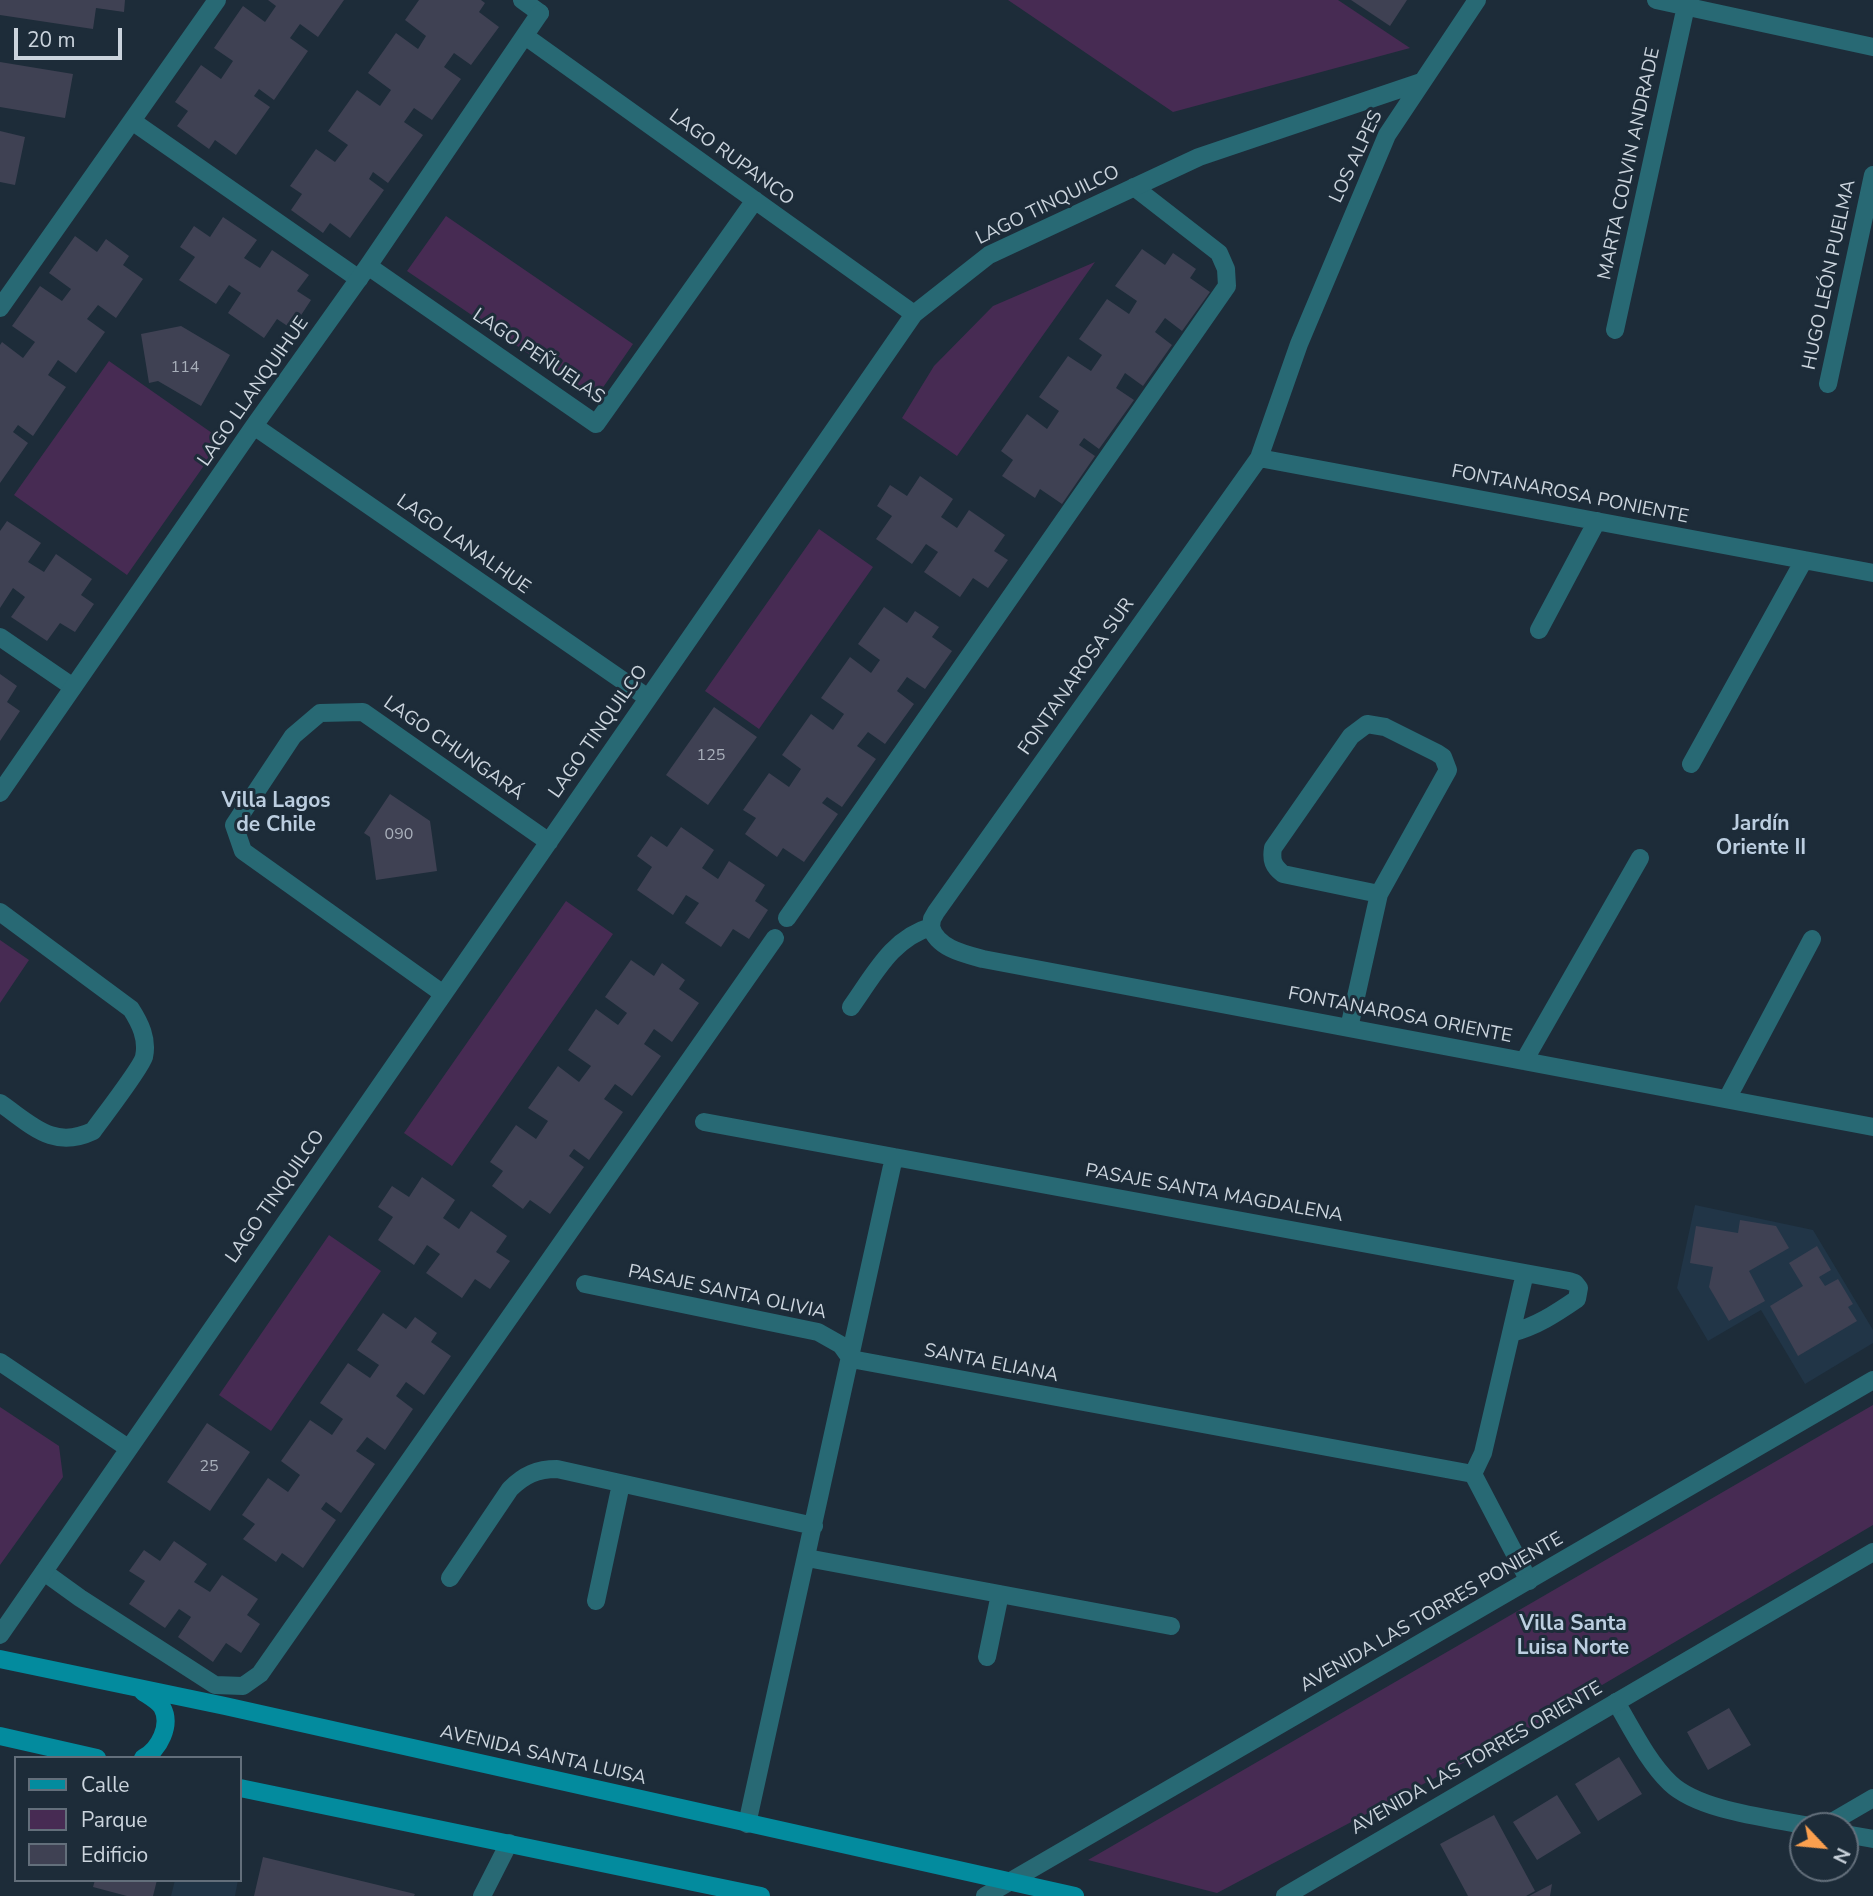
<!DOCTYPE html>
<meta charset="utf-8">
<style>
body{margin:0}
#map{position:relative;width:1873px;height:1896px;overflow:hidden;background:#1d2c39;font-family:"Nunito Sans",sans-serif}
canvas{display:block}
.legend{position:absolute;left:14px;top:1756px;width:228px;height:126px;box-sizing:border-box;background:#1d2c39;border:2px solid #636f7b;margin:0;padding:9px 12px;list-style:none;font-size:21px;color:#cbd4dd}
.legend li{display:flex;align-items:center;gap:14px;height:35px}
.legend b{width:35px;border:2px solid #636f7b}
.north{position:absolute;left:1789px;top:1812px;width:70px;height:70px;box-sizing:border-box;background:#1d2c39;border:2px solid #636f7b;border-radius:50%;rotate:116deg;font-size:19px;font-weight:700;line-height:28px;text-align:center;color:#cbd4dd}
.north::after{content:'';display:block;margin:auto;width:24px;height:32px;background:#fa9f4e;clip-path:polygon(50% 0,100% 100%,50% 72%,0 100%)}
.scale{position:absolute;left:14px;top:28px;width:108px;height:32px;box-sizing:border-box;border:4px solid #cbd4dd;border-top:0;padding-left:9px;font-size:21px;line-height:24px;white-space:nowrap;color:#cbd4dd;-webkit-text-stroke:5px #1d2c39;paint-order:stroke}
</style>
<div id="map">
<canvas width="1873" height="1896"></canvas>
<ul class="legend">
<li><b style="height:9px;background:#038b9e"></b>Calle</li>
<li><b style="height:19px;background:#472b53"></b>Parque</li>
<li><b style="height:19px;background:#3f4153"></b>Edificio</li>
</ul>
<div class="north">N</div>
<div class="scale">20 m</div>
</div>
<script>
const c = document.querySelector('canvas').getContext('2d');
c.lineJoin = 'round';
function fillPath(path, color) { c.fillStyle = color; c.fill(path, 'evenodd'); }
function trace(path, color, width, dash) { c.strokeStyle = color; c.lineWidth = width; c.lineCap = dash ? 'butt' : 'round'; c.setLineDash(dash || []); c.stroke(path); }
function write(font, color, halo, rows, align = 'center') {
  c.font = font + ' "Nunito Sans",sans-serif'; c.lineWidth = 6; c.setLineDash([]); c.textBaseline = 'middle'; c.strokeStyle = halo; c.fillStyle = color; for (const [text, x, y, turn = 0] of rows) {
    c.save(); c.translate(x, y); c.rotate((+turn || 0) * Math.PI / 180); c.textAlign = isNaN(turn) ? turn : align; if (halo) c.strokeText(text, 0, 0); c.fillText(text, 0, 0); c.restore();
  }
}
fillPath(new Path2D(`
 M1695,1205L1813,1230L1873,1330V1343L1805,1384L1761,1310L1708,1341L1677,1288Z
 M175,1880H238L235,1896H171Z`), '#213547');
fillPath(new Path2D(`
 M1008,0H1338L1410,48L1173,112Z
 M446,216L633,344L595,399L407,271Z
 M1095,262L957,456L902,418L934,366L993,306Z
 M109,361L222,440L127,575L14,495Z
 M819,529L873,567L759,729L705,691Z
 M566,901L613,934L452,1166L404,1133Z
 M0,940L29,960L0,1003Z
 M329,1235L381,1271L271,1431L219,1395Z
 M1873,1405V1525L1531,1727L1217,1893L1088,1860Z
 M0,1407L59,1446L63,1477L0,1565Z`), '#472b53');
fillPath(new Path2D(`
 M0,0H125L124,12L96,8L93,29L0,15Z
 M268,0H344L318,37L300,24L290,38L308,51L274,100L259,89L254,96L270,107L236,155L215,140L209,149L177,126L188,111L175,102L201,65L221,79L233,61L214,48L243,6L265,22L276,6Z
 M419,0H481L485,3L479,12L499,27L471,65L454,53L444,67L461,79L432,120L414,108L404,122L423,135L388,183L373,172L369,179L384,190L350,238L330,223L323,233L291,210L302,194L290,186L316,149L335,162L348,145L328,131L357,90L380,106L391,90L368,73L396,33L418,49L426,36L405,20Z
 M1351,0H1407L1390,26Z
 M0,62L73,74L65,118L0,107Z
 M0,131L25,137L15,185L0,182Z
 M223,217L257,240L244,258L260,268L272,250L309,275L297,291L311,300L292,329L277,319L264,338L228,313L241,293L229,285L216,304L179,280L195,257L180,247L194,226L210,237Z
 M75,236L97,252L106,239L129,256L123,265L143,279L116,318L98,305L87,319L105,332L76,373L58,360L48,375L66,387L33,436L18,425L13,432L28,443L0,483V345L2,342L23,358L35,342L12,326L40,286L62,301L71,289L49,273Z
 M1142,249L1165,265L1173,253L1196,269L1190,278L1210,292L1182,331L1165,318L1155,332L1172,345L1143,386L1125,373L1116,388L1134,400L1099,449L1084,438L1079,445L1095,456L1062,504L1040,489L1035,498L1002,476L1013,460L1001,451L1027,414L1047,429L1059,411L1039,397L1068,356L1091,371L1102,355L1079,339L1107,299L1129,314L1137,301L1115,286Z
 M181,326L230,355L201,406L158,381L149,383L141,334Z
 M920,476L953,499L941,517L957,528L969,510L1005,535L994,551L1008,560L988,588L973,578L960,597L924,572L938,552L926,544L912,564L876,539L892,516L877,506L890,485L907,496Z
 M7,521L41,543L28,562L44,572L56,554L92,579L81,595L94,604L75,632L60,623L47,641L11,617L25,597L13,588L0,608V531Z
 M884,607L907,623L915,611L939,627L932,637L952,651L925,689L907,677L897,691L914,704L885,744L868,732L857,746L876,759L842,807L827,797L822,803L838,814L804,862L783,848L777,857L745,834L756,818L743,810L769,773L789,787L801,769L782,755L811,714L833,730L844,714L821,698L850,657L871,673L880,660L858,644Z
 M0,674L17,686L7,702L20,711L0,741Z
 M714,707L757,737L708,805L666,775Z
 M390,794L430,821L437,871L376,880L370,837L364,833Z
 M681,827L714,850L702,868L718,879L729,861L765,885L755,901L768,910L749,939L733,929L721,947L685,923L699,903L686,895L673,915L637,890L652,867L637,856L651,836L667,847Z
 M631,960L654,976L662,963L685,980L679,989L699,1003L672,1042L654,1029L644,1044L661,1056L632,1096L615,1084L604,1099L623,1112L589,1160L574,1149L569,1156L584,1167L550,1214L530,1200L523,1209L492,1186L503,1171L490,1162L516,1125L536,1139L548,1121L528,1108L558,1066L579,1082L591,1066L568,1050L596,1009L618,1025L627,1013L605,997Z
 M422,1177L455,1200L443,1218L459,1229L471,1211L507,1236L496,1252L510,1261L490,1289L475,1279L462,1298L426,1273L440,1254L427,1245L414,1265L378,1240L393,1217L378,1207L392,1186L409,1197Z
 M1740,1220L1776,1226L1789,1248L1749,1271L1765,1301L1729,1321L1709,1287L1713,1267L1690,1263L1696,1226L1738,1233Z
 M1817,1246L1831,1270L1819,1277L1825,1286L1838,1279L1853,1304L1848,1307L1857,1321L1798,1356L1770,1306L1803,1286L1789,1263Z
 M383,1313L406,1329L415,1317L437,1333L431,1342L451,1356L424,1395L406,1382L396,1396L413,1409L385,1450L367,1437L356,1451L375,1464L341,1513L326,1502L321,1509L336,1520L303,1568L282,1553L276,1562L243,1539L255,1524L242,1515L268,1478L288,1492L300,1475L281,1461L310,1420L332,1435L343,1419L320,1403L348,1363L370,1378L379,1365L357,1350Z
 M207,1423L250,1452L210,1511L167,1482Z
 M174,1541L207,1564L194,1582L210,1592L222,1575L258,1599L247,1615L260,1624L241,1653L226,1643L213,1662L178,1637L191,1617L179,1609L165,1628L129,1604L145,1581L129,1571L144,1550L160,1561Z
 M1729,1708L1751,1745L1708,1770L1687,1732Z
 M1619,1757L1642,1794L1598,1821L1575,1784Z
 M1557,1795L1581,1833L1537,1860L1513,1822Z
 M1494,1815L1535,1891L1526,1896H1468L1440,1844Z
 M263,1857L415,1894L414,1896H254Z
 M95,1880H157L153,1896H127L93,1887Z
 M1552,1884L1550,1896H1529Z`), '#3f4153');
trace(new Path2D(`
 M522,0L540,13
 M132,121L359,279
 M0,308L217,0
 M0,637L73,687
 M787,918L1227,286L1226,269L1219,253L1134,187
 M44,1572L80,1598L215,1685L243,1686L260,1674L775,938
 M482,1896L509,1843`), '#286974', 18);
trace(new Path2D(`
 M1656,0L1873,47
 M525,36L914,314
 M368,266L596,424L755,200
 M1615,330L1686,6
 M1828,384L1873,175
 M254,426L648,698
 M1259,458L1873,573
 M1539,630L1597,521
 M1691,764L1804,560
 M0,793L254,426L368,266L540,13
 M0,912L131,1009C140,1023 148,1039 144,1057C141,1068 103,1117 93,1131C53,1150 32,1125 0,1103
 M931,927L932,919L936,912L1259,458L1299,344L1387,135L1477,0
 M931,927C937,948 964,954 983,959L1873,1127
 M442,993L243,851L234,825L293,736L320,713L363,712L549,842
 M851,1007C874,975 892,938 931,927
 M1349,1028L1379,894L1448,770L1443,757L1437,753L1385,727L1367,724L1351,736L1273,848C1271,860 1273,866 1283,874L1379,894
 M1524,1061L1640,858
 M1727,1099L1812,939
 M704,1122L1525,1273L1569,1281L1575,1283L1579,1288L1577,1299C1555,1314 1537,1326 1511,1333
 M585,1284L818,1332L841,1345L851,1359
 M851,1359L1473,1474
 M0,1362L128,1448
 M1473,1474L1483,1453L1525,1273
 M1473,1474L1529,1581
 M807,1558L1171,1626
 M450,1578L510,1489C524,1475 537,1469 557,1469L814,1526
 M596,1601L621,1484
 M0,1635L914,314L989,255L1199,157L1421,82
 M987,1657L1000,1594
 M1616,1702C1632,1729 1648,1762 1670,1783C1699,1811 1770,1818 1809,1826
 M747,1824L894,1157
 M1825,1826L1873,1798
 M1845,1834L1873,1839`), '#286974', 18);
trace(new Path2D(`
 M985,1896L1873,1380
 M1285,1896L1873,1552`), '#286974', 18);
trace(new Path2D(`
 M0,1659L225,1706L1075,1896
 M0,1736L97,1758
 M143,1758C159,1750 172,1725 162,1707C158,1701 149,1696 143,1692
 M240,1788L761,1896`), '#038b9e', 18);
write('16px', '#a8afba', null, [
 ["114",185,368],
 ["125",711,756],
 ["090",399,835],
 ["25",209,1467]
]);
write('19px', '#cbd4dd', '#1d2c39', [
 ["LOS ALPES",1357,157,-65],
 ["LAGO RUPANCO",731,158,36],
 ["MARTA COLVIN ANDRADE",1630,164,-78],
 ["LAGO TINQUILCO",1048,206,-26],
 ["HUGO LEÓN PUELMA",1830,275,-78],
 ["LAGO PEÑUELAS",538,357,34],
 ["LAGO LLANQUIHUE",254,392,-55],
 ["FONTANAROSA PONIENTE",1570,495,11],
 ["LAGO LANALHUE",463,545,35],
 ["FONTANAROSA SUR",1077,677,-55],
 ["LAGO TINQUILCO",599,732,-55],
 ["LAGO CHUNGARÁ",453,749,35],
 ["FONTANAROSA ORIENTE",1400,1016,11],
 ["PASAJE SANTA MAGDALENA",1214,1194,10],
 ["LAGO TINQUILCO",276,1197,-55],
 ["PASAJE SANTA OLIVIA",727,1293,12],
 ["SANTA ELIANA",991,1364,11],
 ["AVENIDA LAS TORRES PONIENTE",1432,1613,-30],
 ["AVENIDA SANTA LUISA",543,1756,13],
 ["AVENIDA LAS TORRES ORIENTE",1477,1759,-30]
]);
write('bold 21px', '#bccee0', '#1d2c39', [
 ["Villa Lagos",276,802],
 ["de Chile",276,826],
 ["Jardín",1761,825],
 ["Oriente II",1761,849],
 ["Villa Santa",1573,1625],
 ["Luisa Norte",1573,1649]
]);
</script>
